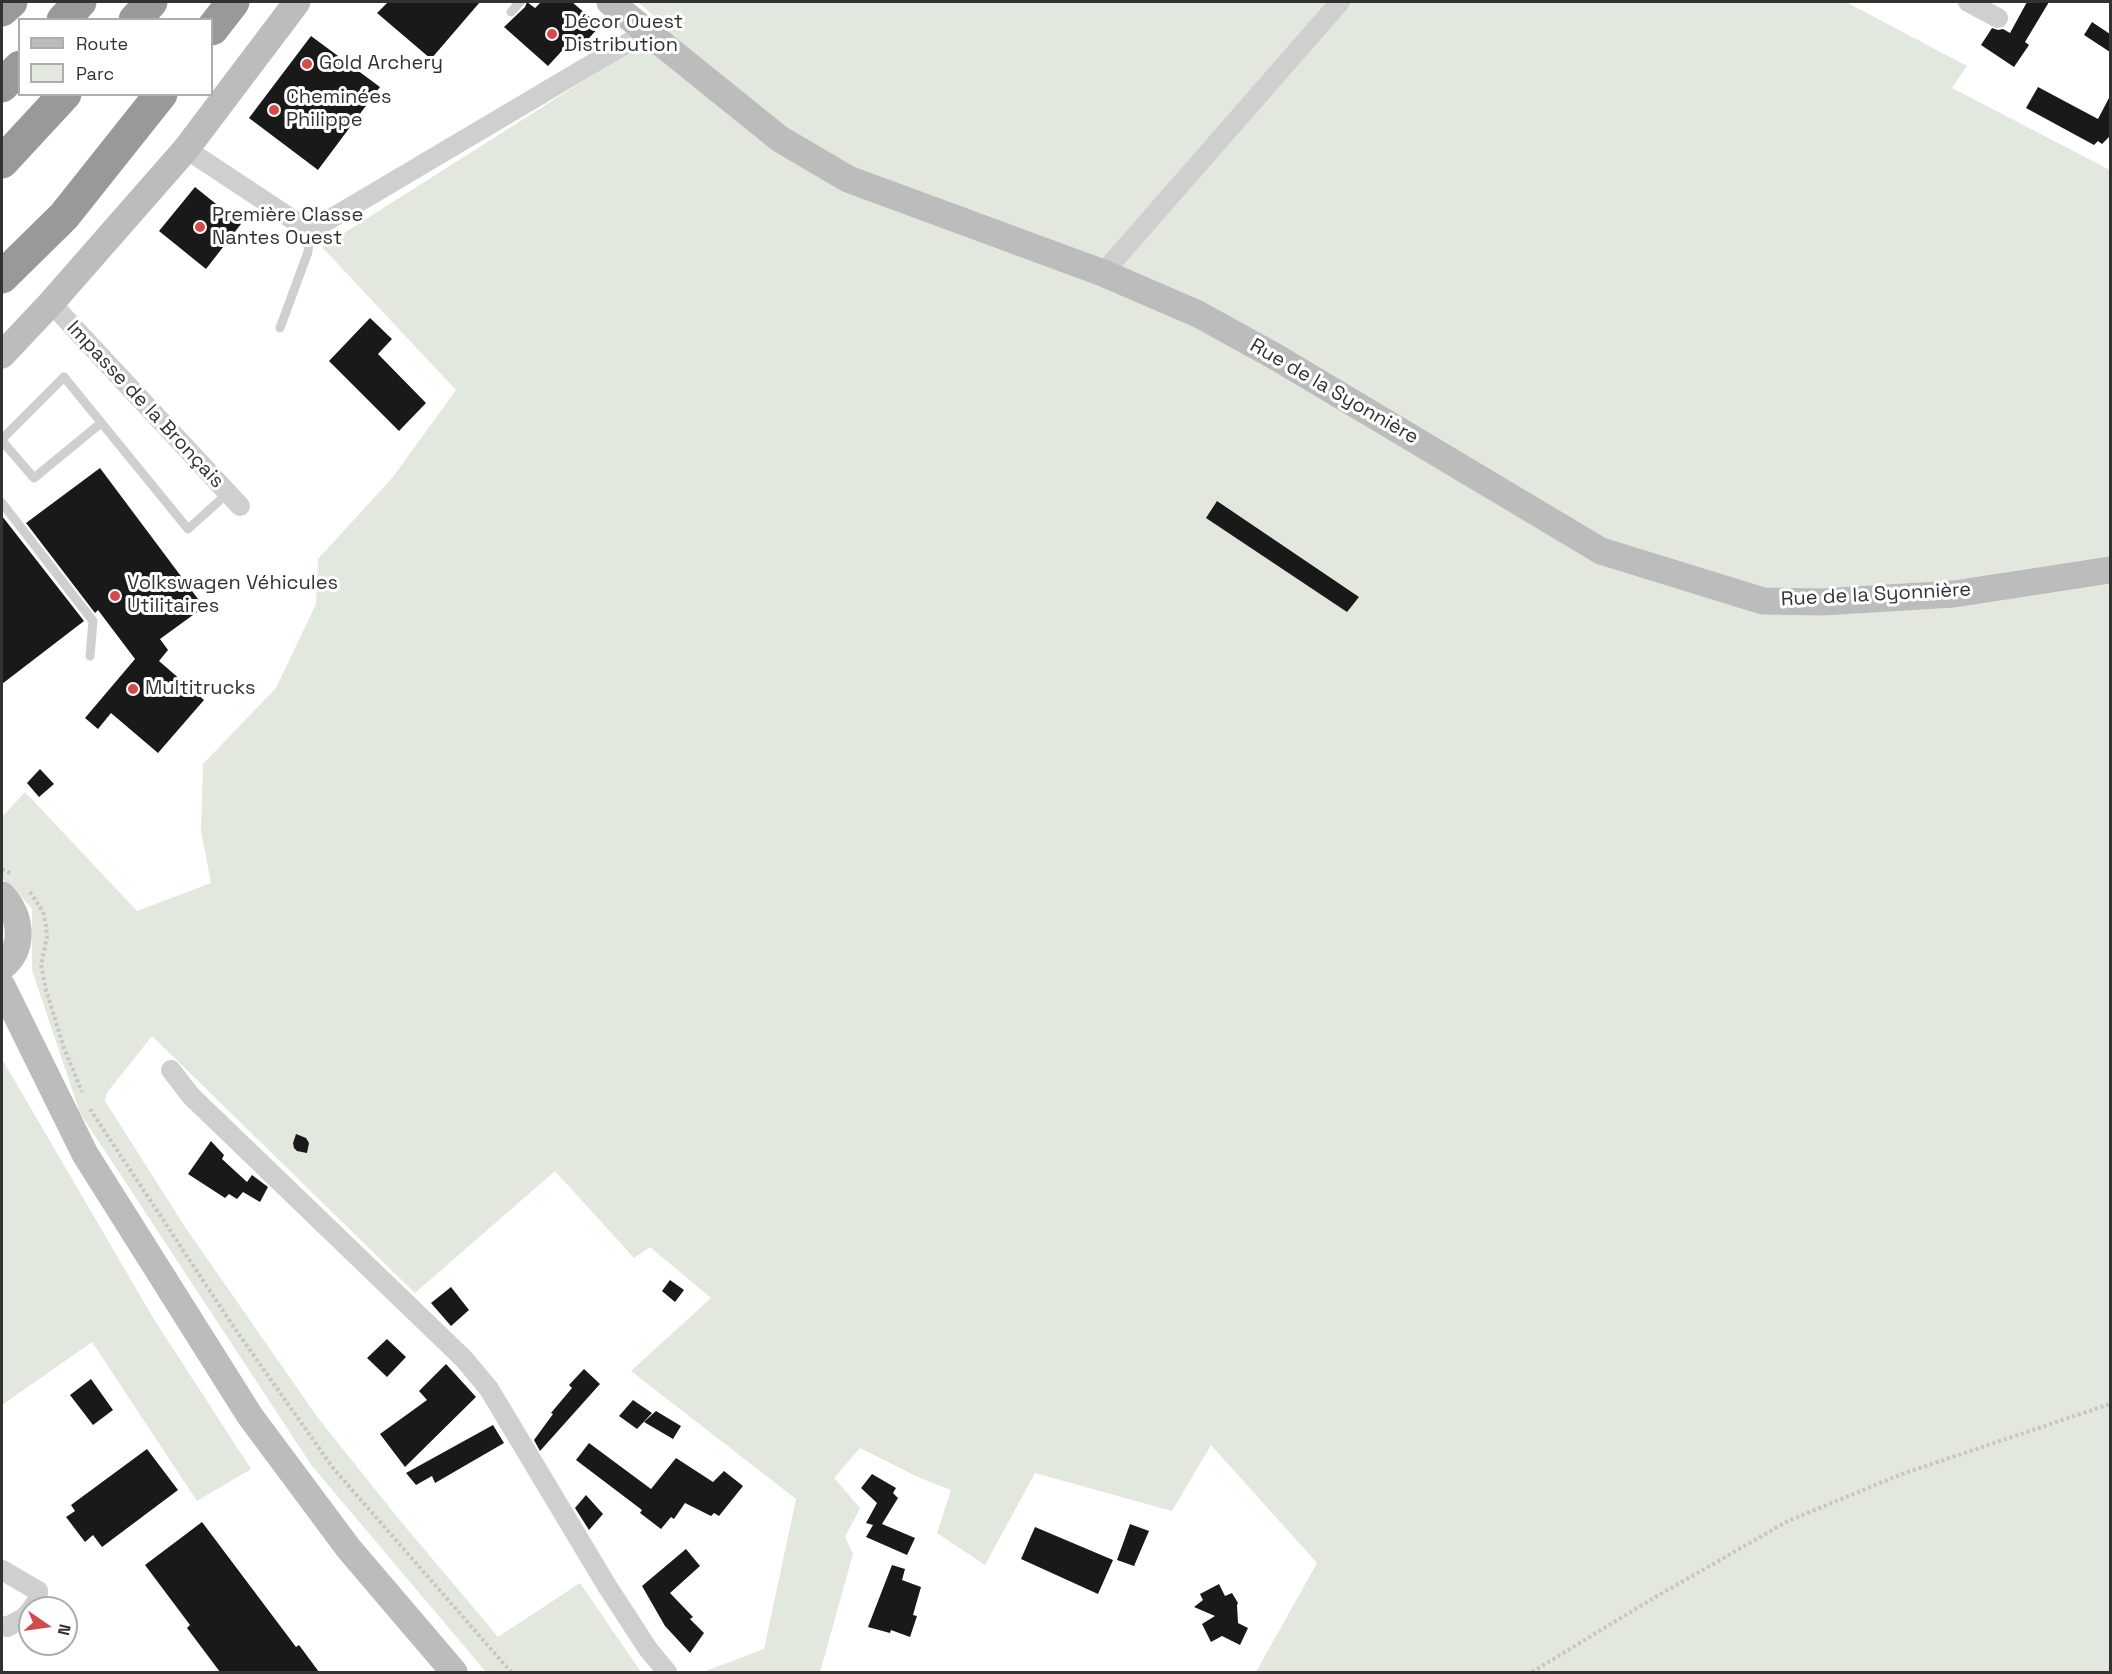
<!DOCTYPE html>
<meta charset="utf-8">
<style>
body{margin:0}
#map{position:relative;width:2112px;height:1674px;overflow:hidden;background:#fff;font-family:"Space Grotesk",sans-serif}
canvas{display:block}
.frame{position:absolute;inset:0;border:3px solid #323232;pointer-events:none}
.legend{position:absolute;left:18px;top:18px;width:195px;height:78px;box-sizing:border-box;background:#fff;border:2px solid #adadad;margin:0;padding:8px 10px;list-style:none;font-size:18px;color:#323232}
.legend li{display:flex;align-items:center;gap:12px;height:30px}
.legend b{width:30px;border:2px solid #adadad}
.north{position:absolute;left:18px;top:1596px;width:60px;height:60px;box-sizing:border-box;background:#fff;border:2px solid #adadad;border-radius:50%;rotate:103deg;font-size:16px;font-weight:700;line-height:24px;text-align:center;color:#323232}
.north::after{content:'';display:block;margin:auto;width:21px;height:27px;background:#d44a4b;clip-path:polygon(50% 0,100% 100%,50% 72%,0 100%)}
</style>
<div id="map">
<canvas width="2112" height="1674"></canvas>
<div class="frame"></div>
<ul class="legend">
<li><b style="height:8px;background:#bcbcbc"></b>Route</li>
<li><b style="height:16px;background:#e2e8dd"></b>Parc</li>
</ul>
<div class="north">N</div>
</div>
<script>
const c = document.querySelector('canvas').getContext('2d');
c.lineJoin = 'round';
function fillPath(path, color) { c.fillStyle = color; c.fill(path, 'evenodd'); }
function trace(path, color, width, dash) { c.strokeStyle = color; c.lineWidth = width; c.lineCap = dash ? 'butt' : 'round'; c.setLineDash(dash || []); c.stroke(path); }
function write(font, color, halo, rows, align = 'center') {
  c.font = font + ' "Space Grotesk",sans-serif'; c.lineWidth = 6; c.setLineDash([]); c.textBaseline = 'middle'; c.strokeStyle = halo; c.fillStyle = color; for (const [text, x, y, turn = 0] of rows) {
    c.save(); c.translate(x, y); c.rotate((+turn || 0) * Math.PI / 180); c.textAlign = isNaN(turn) ? turn : align; if (halo) c.strokeText(text, 0, 0); c.fillText(text, 0, 0); c.restore();
  }
}
fillPath(new Path2D(`
 M638,2H1846L1967,66L1952,88L2110,170V1672H1256L1317,1563L1211,1445L1172,1511L1035,1473L985,1565L937,1533L951,1490L920,1478L860,1448L834,1478L860,1508L845,1537L853,1554L820,1672H703L764,1649L796,1499L631,1371L711,1298L650,1247L634,1258L555,1171L415,1293L152,1036L106,1094L105,1101L185,1227L318,1418L398,1518L498,1637L580,1583L641,1672H486L312,1466L80,1113L32,970V909L12,886L2,879V817L25,792L137,911L211,883L201,831L203,764L276,688L316,604L318,559L393,477L456,390L322,247L648,40L664,25Z
 M2,1059L155,1321L251,1469L197,1501L92,1342L2,1405Z`), '#e2e8dd');
fillPath(new Path2D(`
 M388,2H480L431,59L377,13Z
 M527,2L535,8L541,2H572L600,26L580,48L571,41L548,66L504,27L525,7Z
 M2027,2H2049L2025,42L2029,45L2014,67L1981,45L1992,28L1998,30L2003,29L2010,33Z
 M2092,22L2110,34V52L2084,35Z
 M311,36L380,87L318,170L249,118Z
 M2038,87L2098,119L2110,96V136L2102,144L2098,141L2094,145L2026,108Z
 M195,187L241,224L206,269L159,231Z
 M370,318L392,339L378,354L426,403L399,431L329,361Z
 M100,468L204,607L160,639L168,650L159,661L204,700L158,753L111,713L98,729L85,718L135,659L98,610L95,613L26,523Z
 M1217,501L1359,597L1347,612L1206,518Z
 M2,516L84,621L2,684Z
 M40,769L54,784L39,797L27,783Z
 M296,1134L306,1138L309,1143L307,1153L297,1151L294,1148L293,1143Z
 M211,1141L224,1155L222,1159L247,1182L252,1175L268,1187L260,1202L243,1192L237,1199L229,1194L225,1198L188,1174Z
 M670,1280L684,1290L675,1302L662,1291Z
 M451,1287L469,1310L451,1326L431,1303Z
 M387,1339L406,1357L387,1377L367,1358Z
 M446,1364L476,1397L405,1467L380,1434L427,1400L419,1391Z
 M584,1369L600,1384L540,1451L534,1440L553,1414L551,1413L572,1388L569,1385Z
 M91,1379L113,1410L93,1425L70,1395Z
 M633,1400L652,1413L637,1429L619,1416Z
 M656,1411L681,1426L673,1439L644,1422Z
 M493,1425L504,1443L435,1483L432,1476L416,1485L406,1473Z
 M589,1443L651,1489L676,1458L713,1482L724,1471L743,1486L719,1516L714,1513L711,1516L685,1503L674,1519L671,1517L661,1529L640,1513L642,1510L576,1460Z
 M147,1449L178,1490L102,1547L93,1535L85,1542L66,1517L75,1511L71,1505Z
 M872,1474L896,1488L893,1493L898,1498L882,1524L915,1538L907,1555L866,1537L873,1525L866,1523L877,1503L861,1488Z
 M586,1495L603,1514L589,1530L575,1508Z
 M202,1522L296,1647L299,1645L319,1672H220L187,1628L190,1625L145,1565Z
 M1130,1524L1149,1531L1134,1566L1117,1560Z
 M1035,1527L1113,1560L1098,1594L1021,1559Z
 M686,1549L700,1566L670,1593L693,1617L690,1619L704,1633L690,1653L665,1626L642,1586Z
 M892,1565L905,1569L902,1580L921,1587L913,1615L917,1616L910,1637L891,1630L890,1633L868,1627Z
 M1219,1584L1225,1596L1232,1593L1238,1603L1237,1605L1238,1623L1248,1628L1240,1645L1222,1636L1211,1642L1202,1624L1215,1616L1194,1607L1203,1600L1200,1594Z`), '#191919');
trace(new Path2D(`
 M2,869L10,873
 M30,892L43,912L46,925L47,937L41,965L46,990L64,1048L82,1092
 M90,1109L233,1326L333,1468L511,1672
 M1532,1672L1652,1599L1788,1521L1902,1474L2110,1404`), '#c6c6c6', 4, [3, 3]);
trace(new Path2D(`
 M511,12L520,2
 M280,328L308,252L310,231
 M2,439L64,377L188,529L228,493
 M2,441L34,478L101,423
 M2,503L93,621L90,656`), '#cfcfcf', 9);
trace(new Path2D(`
 M1968,2L1998,18
 M186,149L310,231L646,32
 M1103,273L1340,2
 M51,303L240,506
 M171,1070L191,1096L464,1359L489,1389L607,1586L648,1649L667,1672
 M2,1570L38,1591L37,1601L32,1608
 M2,1626L7,1627L25,1617L30,1611`), '#cfcfcf', 20);
trace(new Path2D(`
 M610,2L780,139L848,179L1103,273L1198,314L1276,357L1601,551L1763,601L1822,602L1954,594L2110,570
 M2,355L51,303L186,149L297,2
 M2,895C21,915 26,948 2,967
 M2,986L85,1154L250,1416L349,1549L454,1672`), '#bcbcbc', 27);
trace(new Path2D(`
 M2,10L11,2
 M63,20L80,2
 M135,20L151,2
 M212,29L233,2
 M2,86L20,67
 M2,162L65,94
 M2,277L64,216L161,94`), '#999', 33);
for (const [x, y, r, color] of [
 [552,34,6,"#d44a4b"],
 [307,64,6,"#d44a4b"],
 [274,110,6,"#d44a4b"],
 [200,227,6,"#d44a4b"],
 [115,596,6,"#d44a4b"],
 [133,689,6,"#d44a4b"]
]) { const dot = new Path2D(); dot.arc(x, y, r, 0, 2 * Math.PI); c.fillStyle = color; c.fill(dot); trace(dot, '#fff', 2); }
write('20px', '#323232', '#fff', [
 ["Décor Ouest",564,23],
 ["Distribution",564,46],
 ["Gold Archery",319,64],
 ["Cheminées",286,98],
 ["Philippe",286,121],
 ["Première Classe",212,216],
 ["Nantes Ouest",212,239],
 ["Volkswagen Véhicules",127,584],
 ["Utilitaires",127,607],
 ["Multitrucks",145,689]
], 'left');
write('20px', '#323232', '#fff', [
 ["Rue de la Syonnière",1334,392,30],
 ["Impasse de la Bronçais",145,405,47],
 ["Rue de la Syonnière",1876,595,-3]
]);
</script>
